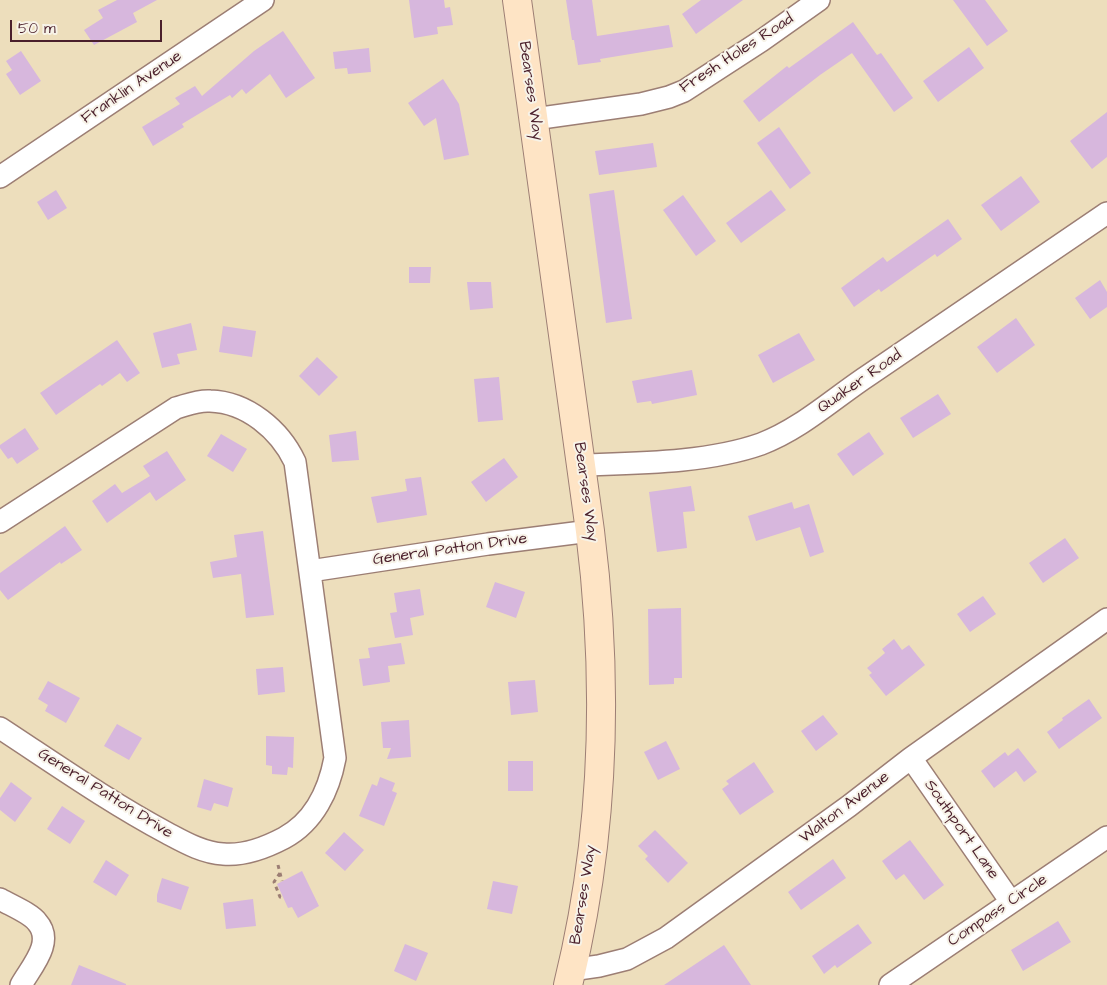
<!DOCTYPE html>
<style>
body{margin:0}
#map{position:relative;width:1107px;height:985px;overflow:hidden;background:#eddebc;font-family:"Architects Daughter",sans-serif}
canvas{display:block}
.scale{position:absolute;left:10px;top:20px;width:152px;height:22px;box-sizing:border-box;border:2px solid #4a1f2b;border-top:0;padding-left:6px;font-size:15px;line-height:18px;white-space:nowrap;color:#4a1f2b;-webkit-text-stroke:4px #f7f3e8;paint-order:stroke}
</style>
<div id="map">
<canvas width="1107" height="985"></canvas>
<div class="scale">50 m</div>
</div>
<script>
const c = document.querySelector('canvas').getContext('2d');
c.lineJoin = 'round';
function fillPath(path, color) { c.fillStyle = color; c.fill(path, 'evenodd'); }
function trace(path, color, width, dash) { c.strokeStyle = color; c.lineWidth = width; c.lineCap = dash ? 'butt' : 'round'; c.setLineDash(dash || []); c.stroke(path); }
function write(font, color, halo, rows, align = 'center') {
  c.font = font + ' "Architects Daughter",sans-serif'; c.lineWidth = 4; c.setLineDash([]); c.textBaseline = 'middle'; c.strokeStyle = halo; c.fillStyle = color; for (const [text, x, y, turn = 0] of rows) {
    c.save(); c.translate(x, y); c.rotate((+turn || 0) * Math.PI / 180); c.textAlign = isNaN(turn) ? turn : align; if (halo) c.strokeText(text, 0, 0); c.fillText(text, 0, 0); c.restore();
  }
}
fillPath(new Path2D(`
 M117,0H157L133,13L137,22L94,45L84,30L103,18L98,10Z
 M409,0H444L445,8L450,7L453,25L437,27L438,34L414,38Z
 M566,0H592L597,36L669,25L673,47L600,59L601,62L578,65L574,40H572Z
 M701,0H743L696,34L682,14Z
 M953,0H985L1008,31L987,46Z
 M853,22L877,55L881,53L913,98L894,112L852,53L820,75L759,122L743,101L787,66L789,68Z
 M283,31L315,78L286,98L270,74L246,94L242,89L232,98L230,95L182,124L184,127L153,146L142,127L180,104L175,98L195,86L202,96L254,51Z
 M969,47L984,68L938,102L923,81Z
 M369,48L371,72L348,74L347,68L335,69L333,52Z
 M21,51L41,81L20,95L6,74L12,70L6,61Z
 M443,79L459,104L469,155L444,160L436,118L424,126L408,103Z
 M1107,112V157L1092,169L1070,141Z
 M779,127L811,173L790,189L757,143Z
 M653,143L657,167L599,175L595,151Z
 M1021,176L1040,202L1001,231L981,205Z
 M56,190L67,208L48,220L37,202Z
 M614,190L632,319L606,323L589,194Z
 M771,190L786,210L741,243L726,223Z
 M683,195L716,241L696,256L663,210Z
 M948,219L962,239L937,257L935,254L881,292L879,289L854,307L841,288L883,257L887,262Z
 M409,267H431L430,283H409Z
 M1100,280L1107,292V307L1090,319L1075,298Z
 M467,282H491L493,308L470,310Z
 M1016,318L1035,345L997,373L977,347Z
 M191,323L197,350L177,354L180,364L162,368L153,333Z
 M223,326L256,331L252,357L219,352Z
 M799,333L815,360L773,383L758,355Z
 M117,340L140,373L127,382L120,373L102,386L100,384L56,415L40,393Z
 M317,357L338,377L319,396L299,376Z
 M692,370L697,395L652,404L651,401L637,403L632,381Z
 M499,377L503,420L478,422L474,379Z
 M938,394L951,414L913,438L900,418Z
 M25,428L39,449L17,464L12,457L8,459L0,448V445Z
 M356,431L359,460L332,462L329,435Z
 M869,432L884,454L853,476L837,454Z
 M221,434L247,449L233,472L207,456Z
 M167,451L186,480L156,501L150,492L107,523L92,501L115,484L122,493L150,476L143,466Z
 M504,458L518,477L486,502L471,482Z
 M421,477L427,515L377,523L371,497L407,491L405,479Z
 M691,486L695,511L683,512L687,548L657,552L649,492Z
 M792,502L794,509L809,504L824,552L810,557L800,527L756,541L748,516Z
 M65,526L82,550L61,564L60,562L8,600L0,590V573Z
 M263,531L274,615L246,618L241,574L213,578L210,562L237,557L234,535Z
 M1065,538L1079,558L1043,583L1029,563Z
 M495,582L525,592L516,618L486,607Z
 M420,589L424,615L410,618L413,635L395,638L390,613L397,612L394,593Z
 M983,596L996,614L970,632L957,614Z
 M681,608L682,678H674V684L649,685L648,609Z
 M894,639L902,650L909,645L925,665L886,696L869,675L872,673L867,668L885,653L882,649Z
 M401,643L405,664L388,666L390,682L363,686L359,659L370,658L368,648Z
 M283,667L285,692L258,695L256,669Z
 M535,680L538,712L511,715L508,682Z
 M48,681L80,698L66,723L45,711L48,705L38,699Z
 M1089,699L1102,718L1059,749L1047,732L1063,720L1062,718Z
 M823,715L838,734L816,751L801,731Z
 M409,720L411,757L387,759L391,748H383L381,722Z
 M117,724L142,738L129,760L104,746Z
 M266,736L294,737L293,768L288,767L287,775L272,774V766L266,765Z
 M666,741L680,769L658,780L644,752Z
 M1018,748L1037,772L1024,782L1016,771L994,788L981,771L1005,752L1008,756Z
 M508,761H533V791H508Z
 M754,762L774,792L740,815L722,789L729,784L726,781Z
 M380,777L395,783L392,791L397,793L384,826L359,816L372,784L377,786Z
 M204,779L233,788L228,807L214,803L211,811L197,807Z
 M11,782L32,798L15,822L0,810V798Z
 M62,806L85,821L70,844L47,829Z
 M655,830L688,863L668,883L645,859L648,856L638,846Z
 M344,832L364,850L345,871L325,853Z
 M910,840L944,885L924,900L904,874L896,880L882,861Z
 M833,859L846,878L801,910L788,892Z
 M106,860L129,875L116,896L93,882Z
 M302,871L319,906L298,918L292,907L288,908L277,884Z
 M162,878L189,887L181,910L157,902V895Z
 M493,881L518,886L512,914L487,909Z
 M253,899L256,926L226,929L223,903Z
 M1058,921L1071,942L1023,971L1011,950Z
 M858,924L872,943L837,968L835,965L824,974L812,956Z
 M405,944L428,953L416,981L394,971Z
 M724,945L751,985H664Z
 M79,965L126,984V985H71Z`), '#d7b7dd');
const street = new Path2D(`
 M534,119L641,104L669,97L684,91L761,41L819,0
 M0,177L263,0
 M581,465C638,463 707,463 761,444C801,429 834,398 869,375C949,321 1028,267 1107,213
 M0,522L176,408C187,405 198,400 210,401C247,402 280,430 295,462L335,758C329,790 314,822 284,838C265,848 244,856 223,854C203,853 184,842 167,833C109,802 55,764 0,728
 M310,571L488,544L590,531
 M911,758L1011,902
 M0,899C10,905 30,913 37,922C55,942 31,967 21,985
 M571,970L599,966L627,959L666,938L849,806L911,758L1107,619
 M890,985L1107,837`);
const secondary = new Path2D(`
 M517,0L590,531C609,683 605,835 568,985`);
trace(street, '#9c7e74', 24);
trace(secondary, '#9c7e74', 30);
trace(new Path2D(`
 M278,865L282,881
 M280,873L274,882L280,897L284,898`), '#9c7e74', 3, [4, 4]);
trace(street, '#fff', 21);
trace(secondary, '#fee4c5', 28);
write('16px', '#4a1f2b', '#f7f3e8', [
 ["Fresh Holes Road",737,54,-33],
 ["Franklin Avenue",132,88,-34],
 ["Bearses Way",530,91,82],
 ["Quaker Road",860,382,-35],
 ["Bearses Way",585,492,82],
 ["General Patton Drive",450,550,-8],
 ["General Patton Drive",105,794,32],
 ["Walton Avenue",845,808,-37],
 ["Southport Lane",961,830,55],
 ["Bearses Way",584,895,-81],
 ["Compass Circle",998,911,-34]
]);
</script>
